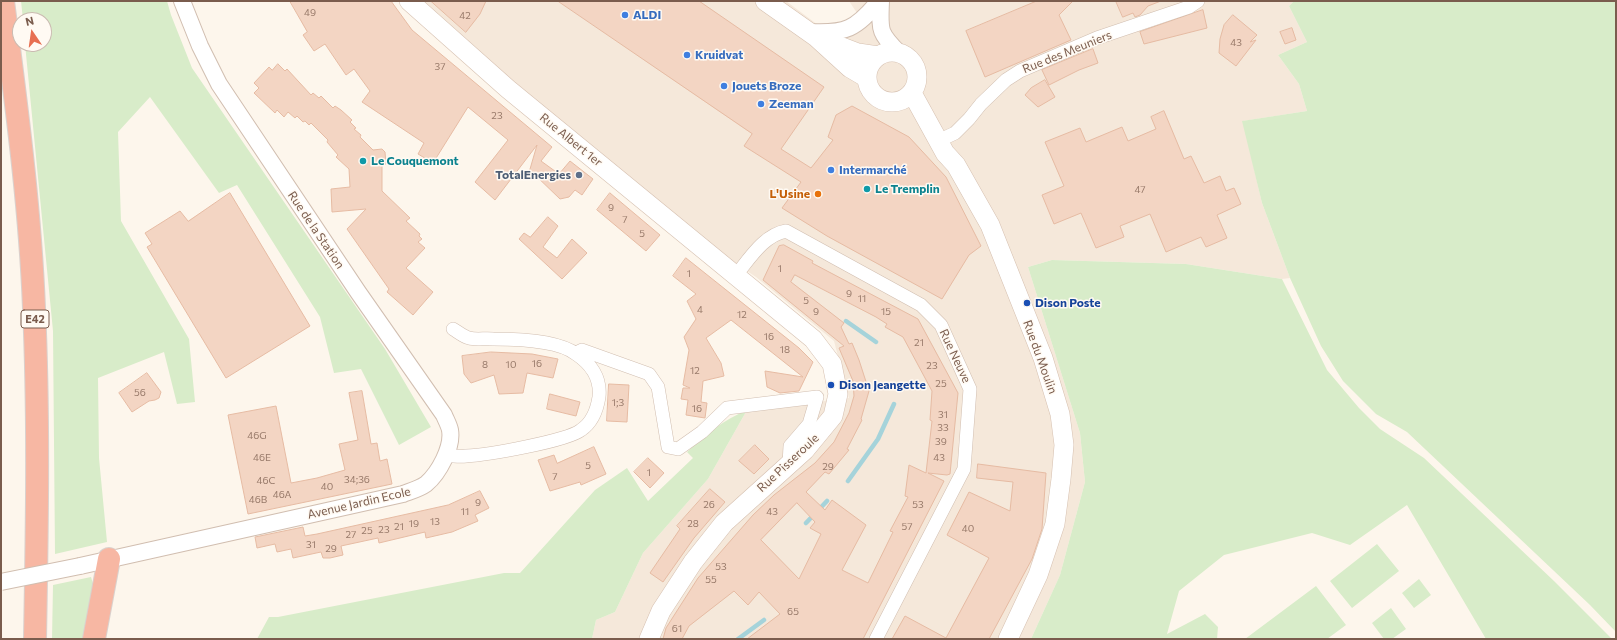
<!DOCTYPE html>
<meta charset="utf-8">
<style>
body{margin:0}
#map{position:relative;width:1617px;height:640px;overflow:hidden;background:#fdf6ec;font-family:Commissioner,sans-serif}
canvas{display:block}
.frame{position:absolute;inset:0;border:2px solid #7a5c4d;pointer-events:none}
.north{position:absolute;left:12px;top:12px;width:40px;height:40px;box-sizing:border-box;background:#fffaf3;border:1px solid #cabbb1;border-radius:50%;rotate:347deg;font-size:11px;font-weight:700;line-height:16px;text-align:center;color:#7a5c4d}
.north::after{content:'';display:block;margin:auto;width:14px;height:18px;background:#e76f51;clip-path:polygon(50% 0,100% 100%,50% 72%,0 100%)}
</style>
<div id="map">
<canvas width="1617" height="640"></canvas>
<div class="frame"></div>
<div class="north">N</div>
</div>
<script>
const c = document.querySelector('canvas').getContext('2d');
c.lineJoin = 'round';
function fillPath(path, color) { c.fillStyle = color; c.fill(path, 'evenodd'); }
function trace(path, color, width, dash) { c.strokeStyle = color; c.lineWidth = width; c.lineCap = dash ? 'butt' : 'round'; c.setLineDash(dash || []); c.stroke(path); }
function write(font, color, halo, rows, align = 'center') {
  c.font = font + ' Commissioner,sans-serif'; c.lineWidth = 3; c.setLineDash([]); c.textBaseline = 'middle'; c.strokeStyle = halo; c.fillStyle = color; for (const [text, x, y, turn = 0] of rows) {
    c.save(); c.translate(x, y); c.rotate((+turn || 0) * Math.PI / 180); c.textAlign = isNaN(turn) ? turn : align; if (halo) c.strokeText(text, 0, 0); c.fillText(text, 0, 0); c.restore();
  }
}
fillPath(new Path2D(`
 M419,1H786L818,25L843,24L857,13L849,1H1294L1289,6L1307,42L1278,55L1299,84L1307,111L1243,121L1262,203L1290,278L1282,279L1186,264L1052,260L1028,267L1080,433L1085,482L1060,575L1031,639H592L596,620L615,612L643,553L708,479L747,410L849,398L834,341L756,277L714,249L423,7Z`), '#f5e8da');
fillPath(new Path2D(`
 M21,1H167L171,15L192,68L385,349L431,427L399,445L361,369L334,373L320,317L237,185L219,193L150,97L118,132L121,221L189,339L195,402L177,404L164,352L98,378L99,458L107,542L55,554L53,331L25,44H44V20H23Z
 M1294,1H1616V632L1590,605L1407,432L1376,414L1343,381L1321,346L1290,278L1262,203L1242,121L1307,111L1299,84L1278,55L1307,42L1289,6Z
 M1052,260L1186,264L1282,279L1327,370L1359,408L1380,429L1424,458L1554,581L1612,639H1486L1407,505L1350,545L1312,533L1224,555L1179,591L1167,634L1205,614L1218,627L1217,639H1031L1060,575L1085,482L1080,433L1028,267Z
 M747,410L708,479L643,553L615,612L596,620L592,639H257L269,617H278L504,573H520L595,490L627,468L648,501L693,458L687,452C705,434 724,420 747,410Z
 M1377,544L1399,571L1352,608L1330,581Z
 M91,577L94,587L84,639H52L53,585Z
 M1419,579L1431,595L1414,608L1402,593Z
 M1316,586L1346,625L1327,639H1245Z
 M1391,608L1406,629L1392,639H1384L1372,623Z`), '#d8ecc9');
trace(new Path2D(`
 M846,321L876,342
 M848,481L878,439L894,404
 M806,523L827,501
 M738,639L764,620`), '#a5d3da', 4.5);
const building = new Path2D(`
 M290,1H391L412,30L552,147L541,161L559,174L570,161L593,179L582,195L575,190L569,197L560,199L532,172L528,176L537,145L495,200L475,182L508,140L468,107L433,163L418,154L424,143L362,102L370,91L354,69L346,75L325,44L314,51L303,35L307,32Z
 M431,1H486L480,14L466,32Z
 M558,1H699L824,87L781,149L811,168L833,140L828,137L836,115L852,106L909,137L946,177L981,246L969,255L942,299L827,236L782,208L801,182L744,146L752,134Z
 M1037,1H1073L1059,15L1071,40L985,77L966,31Z
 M1116,1H1161L1148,6L1140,15L1135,17L1133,13L1123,17Z
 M1203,10L1207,28L1144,44L1140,32Z
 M1233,15L1257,35L1250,42L1256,40L1236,66L1219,53L1220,39L1224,25Z
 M1292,28L1296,40L1285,44L1280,32Z
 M1093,49L1098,63L1079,70L1049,85L1042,70Z
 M278,64L285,71L287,69L311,95L313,93L319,98L321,96L333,108L335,106L341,110L352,120L350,122L356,128L354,129L361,135L360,137L373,150L382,149L385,152L386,164L382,165V191L410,218L406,221L420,234L419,236L422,239L418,242L425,248L406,268L433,292L413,315L387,292L389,289L347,229L366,209L332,212L331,189L350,187L349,169L336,157L338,155L327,142L328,140L311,123L309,125L305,121L303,122L297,116L295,118L288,112L284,117L277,110L275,113L254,93L259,88L254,83L269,67L272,70Z
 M1045,80L1055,97L1038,107L1025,95L1031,88Z
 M1164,111L1184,159L1191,156L1204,183L1220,176L1226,191L1234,188L1241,204L1217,215L1227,238L1206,247L1201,237L1166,252L1150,214L1120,226L1124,237L1096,248L1081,213L1054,224L1042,195L1064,186L1045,142L1080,128L1086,142L1122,127L1128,141L1156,129L1151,117Z
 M230,193L310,326L226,378L147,247L152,244L145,233L180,211L188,221Z
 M610,193L660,235L646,251L597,210Z
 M548,217L558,226L543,247L557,258L572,239L587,253L562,279L519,239L524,233L530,237Z
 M784,245L813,261L812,263L918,319L958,393L950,474L947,475L928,473L944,481L863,639H747L780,614L759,592L748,605L734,591L689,626L682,639H663L666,628L698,578L753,515L774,495L815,463L834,442L849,413L854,396L853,381L839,348L844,346L763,280L779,246ZM795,275L876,317L887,324L885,327L903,337L932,391L930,420L932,421L926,473L909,465L905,496L908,497L890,531L893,532L868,583L842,570L866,525L832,500L825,510L806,492L825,472L829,474L849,450L847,449L862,420L861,419L869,391L859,360L852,343L849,344L841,327L844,323L791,282ZM797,503L815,522L810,528L821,534L799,579L761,540Z
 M686,258L799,348L813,362L799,391L780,393L767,387L765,371L803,377L731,320L706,338L721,363L724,376L703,381L701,402L707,403L705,418L686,415L688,400L681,399L683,388H690L683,385L689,350L684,337L696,319L687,301L696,294L673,276Z
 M491,352L532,354L558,359L553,378L527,373L523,393L499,394L494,375L471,383L464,374L462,356Z
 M147,373L161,392L159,398L155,400L149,401L132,412L119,393Z
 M609,384L629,385L627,422L607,421Z
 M362,391L371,444L377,443L380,461L387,459L392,484L248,514L228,415L276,406L291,483L317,478L345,470L339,444L358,440L349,393Z
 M550,394L580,402L576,416L547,409Z
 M755,445L769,459L754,474L739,461Z
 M594,447L606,474L581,485L580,482L550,491L538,460L554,455L557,463Z
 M648,458L664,473L650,488L634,472Z
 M978,464L1046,473L1042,529L1032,559L989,639H892L905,616L946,638L989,558L947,535L969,492L1010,511L1013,482L977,478Z
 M710,489L725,502L694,538L663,582L650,573L680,529L677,526Z
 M480,491L489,508L475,515L478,521L452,532L426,538L425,532L379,543L378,538L341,546L343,555L330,558H323L321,552L293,558L291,549L277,552L275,544L257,548L255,537L303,527L305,536L317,534L448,505Z`);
fillPath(building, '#f3d5c3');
trace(building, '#e6bba3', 1);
const minor = new Path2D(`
 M938,141L955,133L969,119L981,104L1006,80L1020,71L1097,38L1189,7L1198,1
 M736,275C750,258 764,235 786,231L921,305L941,325L970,389L964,469L876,639
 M576,353L582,350L649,374L658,387L668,447L678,449L702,432L727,408L817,397L809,424L790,446L789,464
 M445,455C452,456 460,457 466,456C487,455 567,441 581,430C593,422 597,410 599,397C601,378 591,364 576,354C558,340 516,339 493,339C486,338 476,340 469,338C464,337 458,332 453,329`);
const tertiary = new Path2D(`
 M881,1C880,30 878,32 899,53
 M809,32C846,34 856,29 879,1
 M80,566L403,494C411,491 419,489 426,484C439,473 453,447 450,430C449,425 446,420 444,415L358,292L219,84L200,46L182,1`);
const secondary = new Path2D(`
 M409,1L508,89L813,339L832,364L838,394L833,416L805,450L724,523L693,562L661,611L649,639
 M765,1L816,37L850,68L867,78
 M824,40L858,53L878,56
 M867 77a25 25 0 1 1 50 0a25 25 0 1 1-50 0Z
 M912,93L945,153L956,165L990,225L1043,358L1060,414L1064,445L1061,479L1055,524L1038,575L1008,639`);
const motorway = new Path2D(`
 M3,1C16,103 30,205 34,308C39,418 37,529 35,639
 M94,639L109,559`);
trace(minor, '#d1beb0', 14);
trace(tertiary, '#d1beb0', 18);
trace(secondary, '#d6c0b0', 20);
trace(motorway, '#dad1cd', 24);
trace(minor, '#fff', 13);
trace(tertiary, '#fff', 16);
trace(secondary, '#fff', 19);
trace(motorway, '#f7b7a3', 22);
const tertiaryBridge = new Path2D(`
 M1,582L80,566`);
trace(tertiaryBridge, '#d1beb0', 18, []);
trace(tertiaryBridge, '#fff', 16);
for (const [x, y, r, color] of [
 [625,15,4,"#3f7fe0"],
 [687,55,4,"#3f7fe0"],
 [724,86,4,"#3f7fe0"],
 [761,104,4,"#3f7fe0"],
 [363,161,4,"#0f9aa8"],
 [831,170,4,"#3f7fe0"],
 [579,175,4,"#5c6f8a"],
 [867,189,4,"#0f9aa8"],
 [818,194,4,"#e8710a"],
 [1027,303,4,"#1a4fb4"],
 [831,385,4,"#1a4fb4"]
]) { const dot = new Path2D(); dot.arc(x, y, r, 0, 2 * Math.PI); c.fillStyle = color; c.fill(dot); trace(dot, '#fffaf3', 1.5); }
write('10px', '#987a6a', null, [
 ["49",310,13],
 ["42",465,16],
 ["43",1236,43],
 ["37",440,67],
 ["23",497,116],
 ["47",1140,190],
 ["9",611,208],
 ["7",625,220],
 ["5",642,234],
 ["1",780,269],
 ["1",689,274],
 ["9",849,294],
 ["11",862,299],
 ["5",806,301],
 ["4",700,310],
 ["9",816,312],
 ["15",886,312],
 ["12",742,315],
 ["16",769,337],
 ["21",919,343],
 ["18",785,350],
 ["16",537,364],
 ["8",485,365],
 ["10",511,365],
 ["23",932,366],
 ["12",695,371],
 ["25",941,384],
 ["56",140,393],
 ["1;3",618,403],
 ["16",697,409],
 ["31",943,415],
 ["33",943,428],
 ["46G",257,436],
 ["39",941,442],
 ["46E",262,458],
 ["43",939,458],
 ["5",588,466],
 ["29",828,467],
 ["1",649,473],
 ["7",555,477],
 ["34;36",357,480],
 ["46C",266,481],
 ["40",327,487],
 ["46A",282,495],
 ["46B",258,500],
 ["9",478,503],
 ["26",709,505],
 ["53",918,505],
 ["11",465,512],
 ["43",772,512],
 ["13",435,522],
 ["19",414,524],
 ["28",693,524],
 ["21",399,527],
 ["57",907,527],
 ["40",968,529],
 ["23",384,530],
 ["25",367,531],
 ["27",351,535],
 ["31",311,545],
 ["29",331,549],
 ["53",721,567],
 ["55",711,580],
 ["65",793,612],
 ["61",677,629]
]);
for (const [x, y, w] of [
 [35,319,28]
]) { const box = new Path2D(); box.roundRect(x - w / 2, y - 9, w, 18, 3); c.fillStyle = '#fffaf3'; c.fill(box); trace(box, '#7a5c4d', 1); }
write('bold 11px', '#7a5c4d', null, [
 ["E42",35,319]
]);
write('bold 12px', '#366cbe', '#fffaf3', [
 ["ALDI",633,15],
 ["Kruidvat",695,55],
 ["Jouets Broze",732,86],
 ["Zeeman",769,104],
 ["Intermarché",839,170]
], 'left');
write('12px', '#7a5c4d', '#fffaf3', [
 ["Rue des Meuniers",1067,52,-22],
 ["Rue Albert 1er",571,140,39],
 ["Rue de la Station",316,230,56],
 ["Rue Neuve",955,356,65],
 ["Rue du Moulin",1040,357,70],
 ["Rue Pisseroule",788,463,-43],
 ["Avenue Jardin Ecole",359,503,-13]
]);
write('bold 12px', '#0d838f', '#fffaf3', [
 ["Le Couquemont",371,161],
 ["Le Tremplin",875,189]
], 'left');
write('bold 12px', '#4e5e75', '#fffaf3', [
 ["TotalEnergies",571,175]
], 'right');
write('bold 12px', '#c56008', '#fffaf3', [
 ["L'Usine",810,194]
], 'right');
write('bold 12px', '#164399', '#fffaf3', [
 ["Dison Poste",1035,303],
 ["Dison Jeangette",839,385]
], 'left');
</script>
